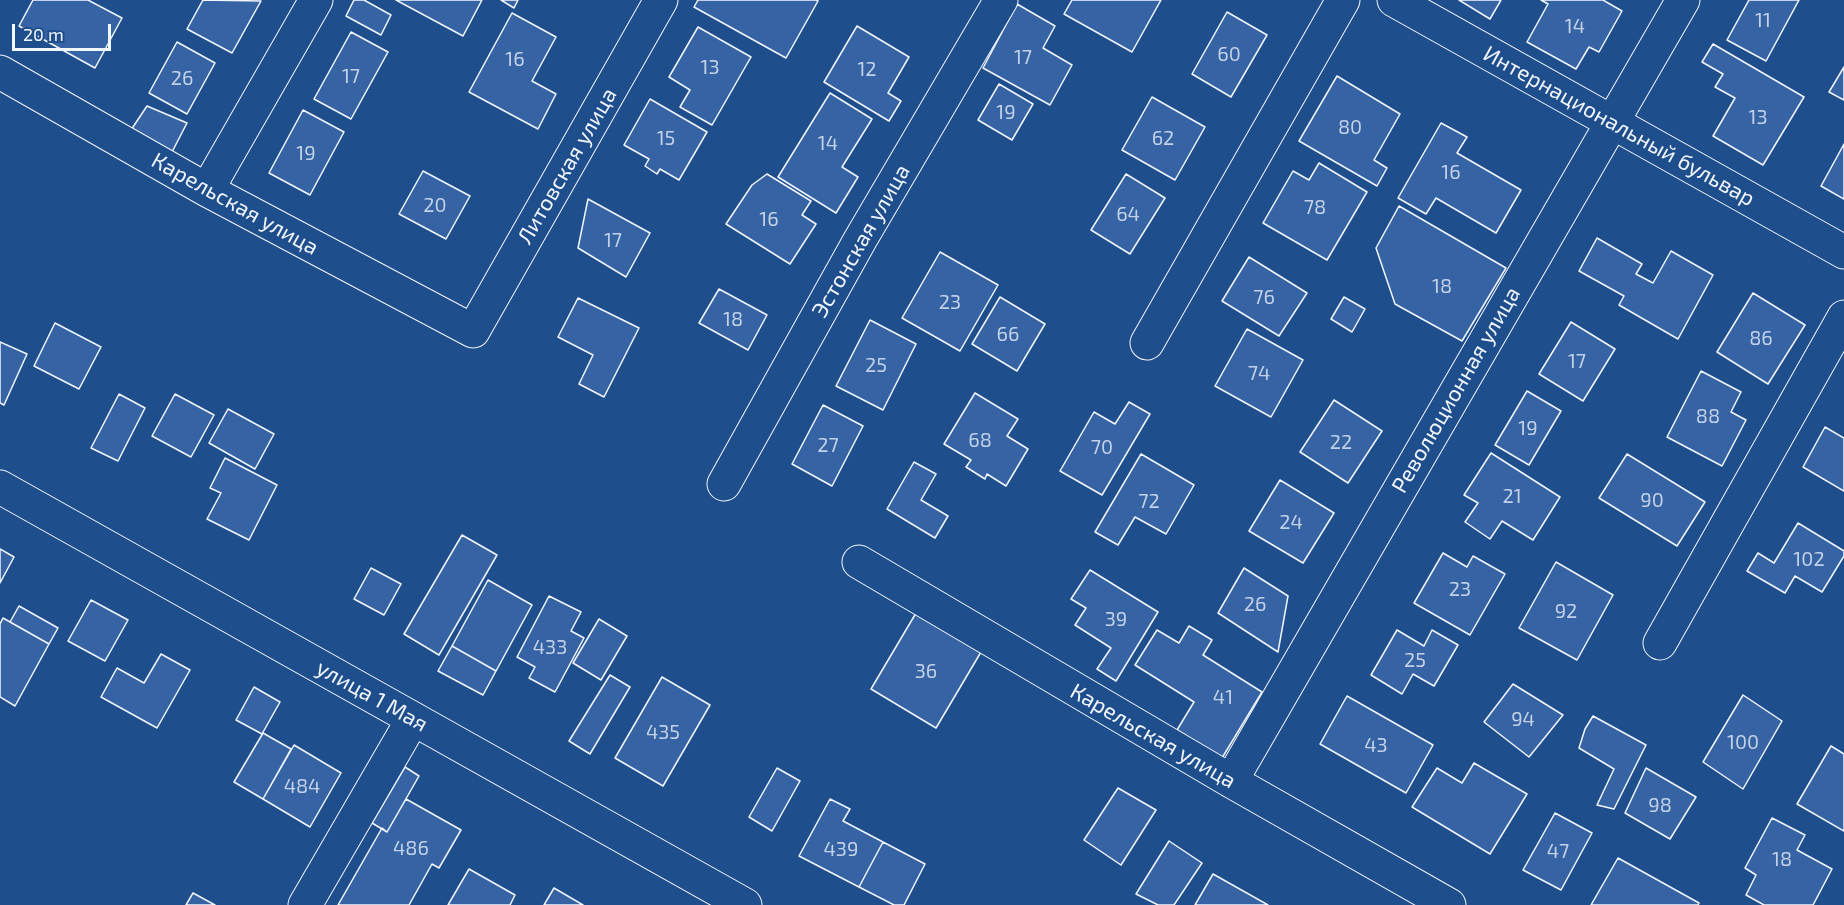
<!DOCTYPE html>
<meta charset="utf-8">
<style>
body{margin:0}
#map{position:relative;width:1844px;height:905px;overflow:hidden;background:#1f4e8c;font-family:"Exo 2",sans-serif}
canvas{display:block}
.scale{position:absolute;left:12px;top:24px;width:99px;height:27px;box-sizing:border-box;border:3px solid #f2f6ff;border-top:0;padding-left:8px;font-size:18px;line-height:21px;white-space:nowrap;color:#f2f6ff;-webkit-text-stroke:4px #1f4e8c;paint-order:stroke}
</style>
<div id="map">
<canvas width="1844" height="905"></canvas>
<div class="scale">20 m</div>
</div>
<script>
const c = document.querySelector('canvas').getContext('2d');
c.lineJoin = 'round';
function fillPath(path, color) { c.fillStyle = color; c.fill(path, 'evenodd'); }
function trace(path, color, width, dash) { c.strokeStyle = color; c.lineWidth = width; c.lineCap = dash ? 'butt' : 'round'; c.setLineDash(dash || []); c.stroke(path); }
function write(font, color, halo, rows, align = 'center') {
  c.font = font + ' "Exo 2",sans-serif'; c.lineWidth = 4.5; c.setLineDash([]); c.textBaseline = 'middle'; c.strokeStyle = halo; c.fillStyle = color; for (const [text, x, y, turn = 0] of rows) {
    c.save(); c.translate(x, y); c.rotate((+turn || 0) * Math.PI / 180); c.textAlign = isNaN(turn) ? turn : align; if (halo) c.strokeText(text, 0, 0); c.fillText(text, 0, 0); c.restore();
  }
}
const building = new Path2D(`
 M33,0H88L122,18L95,68L19,26Z
 M203,0L261,1L232,53L187,29Z
 M354,0H364L391,15L381,35L346,16Z
 M396,0H482L463,36Z
 M501,0H518L514,8Z
 M698,0H816L818,1L786,58L694,7Z
 M1072,0H1161L1132,52L1064,14Z
 M1459,0H1501L1490,19Z
 M1541,0H1603L1622,11L1599,52L1589,47L1576,69L1527,42L1548,4Z
 M1749,0H1799L1766,61L1727,40Z
 M1017,4L1055,26L1043,48L1072,65L1050,105L983,68Z
 M1227,12L1267,35L1231,97L1192,74Z
 M512,13L556,37L532,81L556,94L538,129L469,92Z
 M857,26L909,57L888,93L901,101L889,121L824,82Z
 M698,27L751,57L712,125L680,107L690,90L669,77Z
 M351,32L388,52L351,119L314,99Z
 M177,42L215,63L187,114L149,93Z
 M1713,44L1804,97L1763,165L1713,136L1735,98L1715,87L1723,74L1702,62Z
 M1844,67V100L1829,92Z
 M1337,76L1400,114L1374,160L1387,168L1377,186L1299,141Z
 M999,84L1033,104L1012,140L978,120Z
 M830,93L872,119L842,167L858,177L836,213L778,177Z
 M1152,97L1205,127L1175,180L1122,150Z
 M650,99L707,132L679,180L660,169L657,174L645,166L649,159L624,145Z
 M147,106L187,123L172,152L131,130Z
 M303,110L344,132L310,195L269,173Z
 M1441,123L1467,137L1457,153L1521,190L1496,233L1436,198L1426,214L1398,198Z
 M1844,144V199L1821,186Z
 M1319,163L1367,192L1327,260L1263,223L1293,171L1309,180Z
 M423,171L470,196L446,239L399,214Z
 M767,174L811,201L802,215L816,224L790,264L726,224L752,185Z
 M1126,174L1165,198L1130,254L1091,230Z
 M588,199L650,233L626,277L578,248Z
 M1399,206L1506,268L1462,341L1395,304L1376,248Z
 M1597,238L1642,264L1636,274L1653,283L1671,251L1713,275L1678,339L1619,305L1624,296L1579,271Z
 M940,252L998,285L960,351L902,318Z
 M1249,257L1307,293L1279,336L1222,301Z
 M719,289L767,315L748,350L699,323Z
 M1753,293L1805,325L1768,384L1717,352Z
 M1000,297L1045,324L1017,371L972,344Z
 M1344,297L1365,309L1352,332L1331,319Z
 M578,298L639,328L604,397L579,384L593,355L558,337Z
 M870,320L916,344L883,410L836,386Z
 M1571,322L1615,349L1583,401L1539,374Z
 M55,323L101,347L79,389L34,366Z
 M1247,329L1303,360L1271,417L1215,386Z
 M0,342L27,354L4,405L0,403Z
 M1701,371L1741,392L1731,412L1746,420L1722,466L1667,437Z
 M1527,391L1561,411L1529,465L1495,445Z
 M975,393L1018,419L1007,436L1028,449L1006,486L987,474L985,479L966,467L971,460L944,444Z
 M119,394L145,408L118,461L91,448Z
 M175,394L214,415L191,457L152,436Z
 M1334,400L1382,431L1348,483L1300,452Z
 M1129,402L1150,414L1102,495L1060,471L1094,412L1115,424Z
 M823,405L863,426L832,486L792,464Z
 M228,409L274,434L255,469L209,443Z
 M1825,427L1844,438V491L1803,467Z
 M1491,453L1560,497L1533,540L1502,521L1490,539L1465,522L1478,503L1464,495Z
 M1141,454L1194,485L1166,534L1135,517L1118,545L1095,532Z
 M1627,454L1705,502L1677,546L1599,498Z
 M225,458L277,485L249,540L207,519L221,493L210,488Z
 M914,462L936,474L921,500L948,516L935,538L887,509Z
 M1280,480L1334,513L1303,563L1249,531Z
 M1798,523L1844,551V556L1822,592L1795,576L1785,593L1747,571L1758,553L1774,563Z
 M462,535L497,555L439,655L404,634Z
 M0,549L14,557L0,583Z
 M1443,553L1467,567L1473,556L1505,574L1470,635L1414,603Z
 M1556,562L1613,595L1577,660L1519,628Z
 M371,568L401,584L384,615L354,599Z
 M1244,568L1288,596L1278,652L1218,613Z
 M1090,570L1158,612L1116,681L1097,669L1111,648L1075,625L1086,608L1071,599Z
 M488,580L532,605L496,671L452,646Z
 M549,596L581,612L571,631L584,638L555,692L529,678L535,667L517,657Z
 M91,600L128,620L105,661L68,641Z
 M19,606L58,628L49,644L10,622Z
 M916,613L981,652L936,728L871,689Z
 M3,618L49,644L15,706L0,697V624Z
 M599,619L627,636L601,680L573,663Z
 M1189,626L1212,640L1203,655L1262,692L1222,758L1177,730L1194,702L1135,665L1157,630L1179,643Z
 M1397,630L1424,646L1432,630L1458,645L1434,686L1413,674L1402,694L1371,675Z
 M452,646L496,671L483,695L438,671Z
 M161,654L190,670L157,728L101,697L117,668L144,683Z
 M610,675L630,687L590,754L569,741Z
 M662,677L710,705L663,786L615,758Z
 M1513,684L1563,715L1529,757L1484,722Z
 M254,687L280,702L262,734L236,720Z
 M1743,695L1782,721L1743,789L1703,762Z
 M1347,696L1433,745L1406,793L1320,744Z
 M1593,716L1646,745L1614,809L1597,805L1614,769L1579,748L1585,729Z
 M263,733L291,749L263,799L234,782Z
 M294,745L341,773L310,827L263,799Z
 M1831,746L1844,754V831L1797,804Z
 M1474,763L1527,794L1490,854L1412,807L1437,768L1462,783Z
 M405,767L419,776L387,832L372,823Z
 M777,768L800,781L772,831L749,817Z
 M1646,768L1696,797L1670,839L1625,813Z
 M1118,788L1156,810L1121,865L1084,840Z
 M406,799L461,830L439,868L432,864L409,905H338L382,828L387,832Z
 M830,799L850,809L843,821L883,842L859,887L799,856Z
 M1555,813L1592,833L1561,890L1523,870Z
 M1772,818L1805,835L1797,850L1832,869L1813,905H1764L1746,895L1756,875L1745,868Z
 M1169,841L1202,863L1174,905H1158L1136,894Z
 M883,842L925,864L904,905H894L859,887Z
 M1618,858L1699,903L1698,905H1591Z
 M469,869L515,895L510,905H448Z
 M1213,874L1268,905H1195Z
 M554,888L583,905H544Z
 M193,893L215,905H186Z`);
fillPath(building, '#3563a3');
trace(building, '#f2f6ff', 1.5);
const minor = new Path2D(`
 M1394,0L1844,252
 M0,72L207,190L473,331L661,0
 M207,190L316,0
 M1147,343L1343,0
 M724,484L860,240L1001,0
 M859,562L1231,781L1449,905
 M1660,643L1844,317
 M1231,781L1683,0
 M305,905L413,719`);
const major = new Path2D(`
 M0,487L745,905`);
trace(minor, '#f2f6ff', 35);
trace(major, '#f2f6ff', 35);
trace(minor, '#1f4e8c', 33);
trace(major, '#1f4e8c', 33);
write('20px', '#c3d1e8', null, [
 ["11",1763,20],
 ["14",1575,26],
 ["60",1229,54],
 ["17",1023,57],
 ["16",515,59],
 ["13",710,67],
 ["12",867,69],
 ["17",351,76],
 ["26",182,78],
 ["19",1006,112],
 ["13",1758,117],
 ["80",1350,127],
 ["15",666,138],
 ["62",1163,138],
 ["14",828,143],
 ["19",306,153],
 ["16",1451,172],
 ["20",435,205],
 ["78",1315,207],
 ["64",1128,214],
 ["16",769,219],
 ["17",613,240],
 ["18",1442,286],
 ["76",1264,297],
 ["23",950,302],
 ["18",733,319],
 ["66",1008,334],
 ["86",1761,338],
 ["17",1577,361],
 ["25",876,365],
 ["74",1259,373],
 ["88",1708,416],
 ["19",1528,428],
 ["68",980,440],
 ["22",1341,442],
 ["27",828,445],
 ["70",1102,447],
 ["21",1512,496],
 ["90",1652,500],
 ["72",1149,501],
 ["24",1291,522],
 ["102",1809,559],
 ["23",1460,589],
 ["26",1255,604],
 ["92",1566,611],
 ["39",1116,619],
 ["433",550,647],
 ["25",1415,660],
 ["36",926,671],
 ["41",1223,697],
 ["94",1523,719],
 ["435",663,732],
 ["100",1743,742],
 ["43",1376,745],
 ["484",302,786],
 ["98",1660,805],
 ["486",411,848],
 ["439",841,849],
 ["47",1558,851],
 ["18",1782,859]
]);
write('22px', '#f2f6ff', '#1f4e8c', [
 ["Интернациональный бульвар",1619,126,29],
 ["Литовская улица",567,166,-60],
 ["Карельская улица",235,204,29],
 ["Эстонская улица",861,241,-60],
 ["Революционная улица",1456,390,-60],
 ["улица 1 Мая",372,696,29],
 ["Карельская улица",1153,736,30]
]);
</script>
